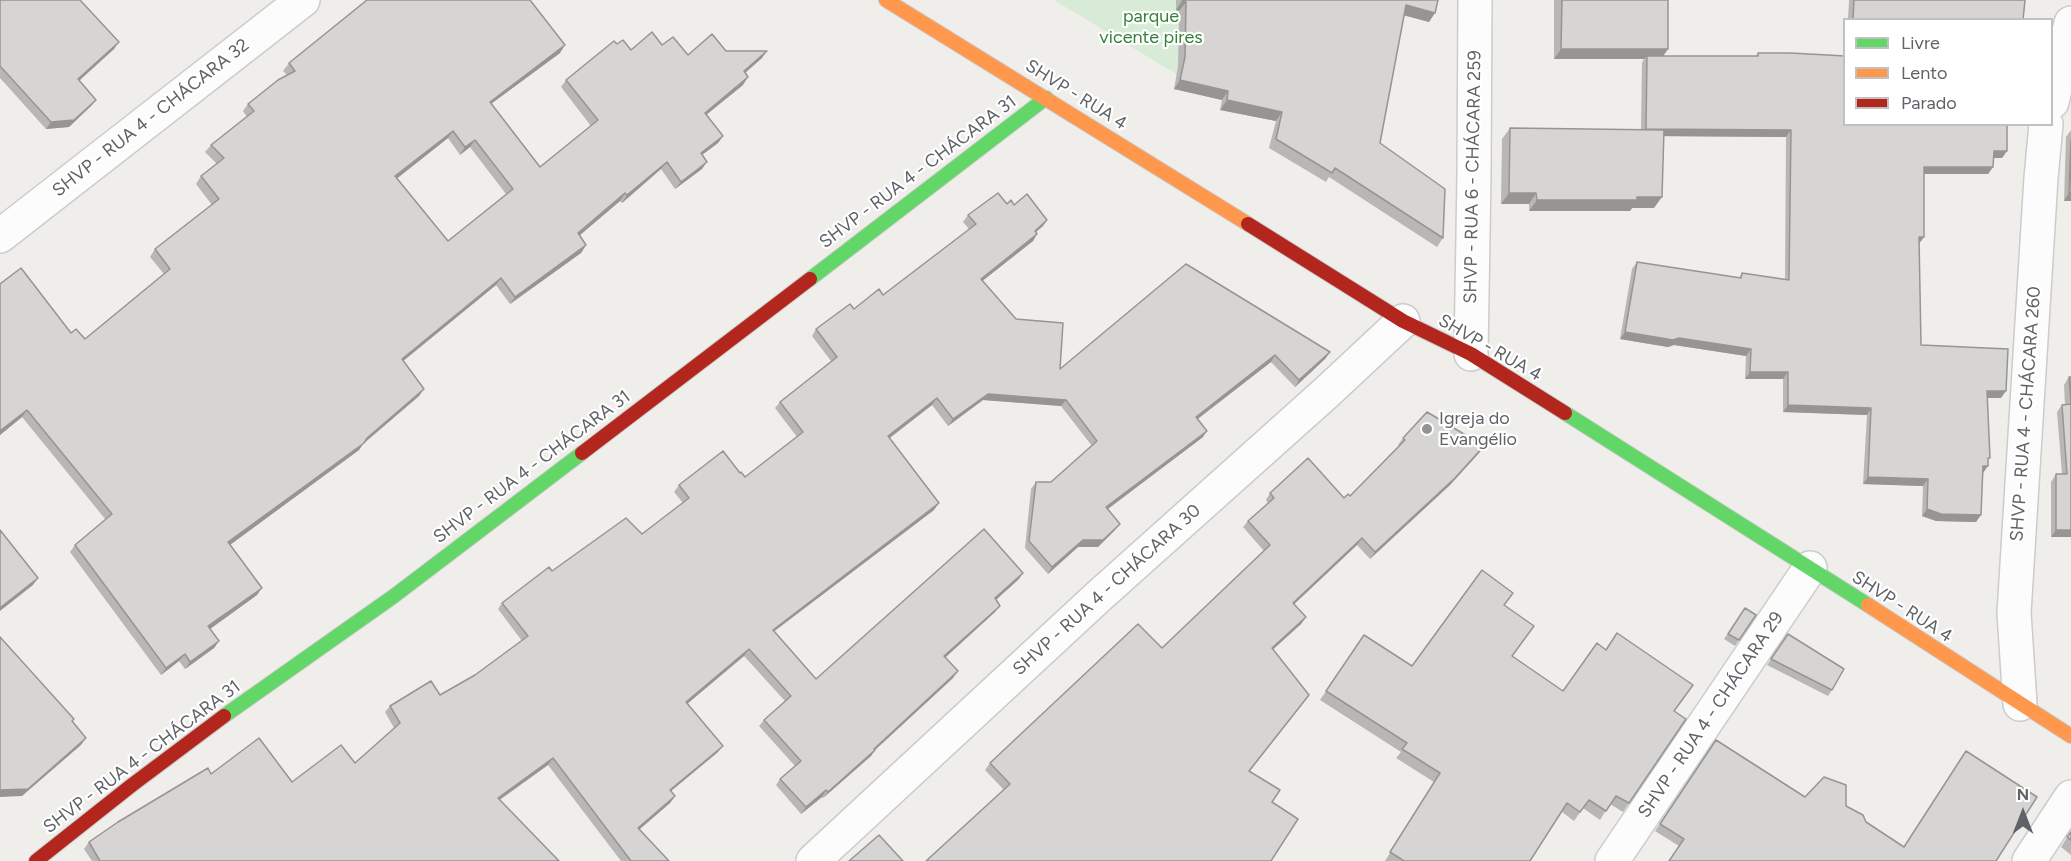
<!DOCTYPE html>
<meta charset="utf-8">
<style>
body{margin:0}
#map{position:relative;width:2071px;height:861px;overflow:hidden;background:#efeeea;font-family:Figtree,sans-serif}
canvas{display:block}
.legend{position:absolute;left:1843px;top:18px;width:210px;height:108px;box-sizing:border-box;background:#fff;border:2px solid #bfc1c3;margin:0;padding:8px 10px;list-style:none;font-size:18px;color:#5f6368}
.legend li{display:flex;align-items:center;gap:12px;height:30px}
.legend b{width:30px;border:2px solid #bfc1c3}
.north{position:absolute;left:1993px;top:783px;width:60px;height:60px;-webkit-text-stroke:4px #fff;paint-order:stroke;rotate:0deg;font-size:16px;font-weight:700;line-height:24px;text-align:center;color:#5f6368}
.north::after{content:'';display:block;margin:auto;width:21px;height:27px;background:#5f6368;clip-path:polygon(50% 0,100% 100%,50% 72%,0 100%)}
</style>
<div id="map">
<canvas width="2071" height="861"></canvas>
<ul class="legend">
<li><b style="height:8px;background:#63d668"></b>Livre</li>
<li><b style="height:8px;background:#ff974d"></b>Lento</li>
<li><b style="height:8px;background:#b3261e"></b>Parado</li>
</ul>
<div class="north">N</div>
</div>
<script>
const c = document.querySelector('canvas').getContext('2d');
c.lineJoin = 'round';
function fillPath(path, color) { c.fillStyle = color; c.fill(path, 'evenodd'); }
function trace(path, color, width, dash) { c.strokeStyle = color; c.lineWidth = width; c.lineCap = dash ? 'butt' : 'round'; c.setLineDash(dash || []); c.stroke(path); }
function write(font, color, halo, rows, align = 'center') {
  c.font = font + ' Figtree,sans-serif'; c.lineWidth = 4.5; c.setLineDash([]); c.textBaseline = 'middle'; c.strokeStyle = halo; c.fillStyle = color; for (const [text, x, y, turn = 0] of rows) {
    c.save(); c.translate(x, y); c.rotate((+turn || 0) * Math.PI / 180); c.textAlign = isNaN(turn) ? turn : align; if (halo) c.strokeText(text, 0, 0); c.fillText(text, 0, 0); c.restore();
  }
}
fillPath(new Path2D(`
 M1054,0H1179L1178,75Z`), '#d8ebd6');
const street = new Path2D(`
 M2052,102L2071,23
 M0,236L303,0
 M1471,354L1474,174L1475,0
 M2020,704L2014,613L2041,178L2046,124
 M813,861L1099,596L1327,392L1403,321
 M1612,861L1810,568
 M2029,861L2071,797`);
const fast = new Path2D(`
 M810,279L1046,98
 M1565,413L1868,605
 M224,716L394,596L582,453`);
const slow = new Path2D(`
 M886,0L1248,224
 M1868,605L2071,736`);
const jam = new Path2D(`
 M1248,224L1403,321L1471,354L1565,413
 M582,453L810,279
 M36,861L132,785L224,716`);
trace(street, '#cbcccc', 36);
trace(fast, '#cacacb', 16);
trace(slow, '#cacacb', 16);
trace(jam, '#cacacb', 16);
trace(street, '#fdfcfc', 33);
trace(fast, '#63d668', 14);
trace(slow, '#ff974d', 14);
trace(jam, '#b3261e', 14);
fillPath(new Path2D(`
 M0,0L114,49L79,81L96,100L91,106L69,127L46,129L0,78Z
 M1176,0H1438L1429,22L1404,15L1380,143L1443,238L1437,247L1329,177L1326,182L1269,148L1276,121L1220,110L1222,100L1174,89L1178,66L1179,11L1176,10Z
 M1554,0H1668V49L1663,56H1756L1758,53L2007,151L2002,158H1994L1993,167L1988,174H1924L1919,244L1921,345L2001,398H1987L1988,466L1982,473L1976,522L1936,521L1922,516L1923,486L1863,484L1867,415L1783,412V379H1745L1746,356L1674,345L1668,347L1620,339L1632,269L1637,262L1739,278L1742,273L1785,280L1786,137L1663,136L1654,208H1632L1630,211H1529V204H1501L1502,139L1510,128L1641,130L1642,63L1644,59H1554Z
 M1849,0H2025L2023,20H1848Z
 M617,44L631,50L662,45L688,55L726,51L762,58L745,73L743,85L706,114L723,136L718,143L702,155V169L675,189L661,169L622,203L620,201L580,235L586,245L581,253L510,304L496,285L403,361L419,396L363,444L359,450L230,545L257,595L210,629L219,641L214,648L185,669L179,661L161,675L70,552L75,545L106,520L22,417L0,435V284L71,333L85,339L164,274L150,257L155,249L212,205L196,184L201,176L217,164L205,152L211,145L247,117L243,111L248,104L287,75L283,71L289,63L560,53L491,104L540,167L591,126L561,87L566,80ZM448,138L460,155L470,147L506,194L448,241L397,178Z
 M2071,130V201H2064L2066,137Z
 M1007,204L1014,205L1047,220L1043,226L1036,232L1037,234L1033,241L982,281L1060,369L1330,352L1325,359L1295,387L1271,362L1198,419L1203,437L1108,509L1115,530L1098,547H1078L1048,574L1025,548L1031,489L1036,482H1051L1092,446L1061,406L983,400L948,426L932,405L890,438L934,510L774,631L816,679L1019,579L996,600L995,612L945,658L953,678L875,750L871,756L823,798L822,797L801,814L776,785L780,779L795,766L759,726L764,720L785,701L744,656L687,704L718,752L671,791L675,796L670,803L640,829L669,861H621L548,765L500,800L559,861H92L84,849L89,842L211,774L292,782L355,763L394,728L385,712L390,706L440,695L475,675L522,641L498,609L502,603L552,571L642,534L683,503L674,492L679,485L740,473L745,477L797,437L775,408L780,402L831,361L812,336L816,329L854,309L883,295L969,229L963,222L968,215Z
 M2069,377H2071V537H2051V482L2056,474H2062L2057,412L2062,405H2065L2064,385Z
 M1403,438L1479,453L1450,485L1370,559L1357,545L1294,604L1306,617L1301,624L1273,649L1304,702L1250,771L1004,790L985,770L990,763L1162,648L1264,551L1243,527L1248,521L1268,503L1266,500L1270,493L1344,498L1350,496L1399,446L1398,445Z
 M1504,605L1512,656L1563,691L1674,711L1686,719L1623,812L1610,804L1600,820L1583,808L1574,821L1562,812L1530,861H1385L1434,782L1396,758L1401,752L1320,700L1364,635L1412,666Z
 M1745,608L1756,615L1735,646L1724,639Z
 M1788,634L1832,690L1828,696L1767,665Z
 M1716,740L1805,797L1846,806L1866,822L1903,847L1679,846L1655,831Z
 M2071,831V855L2061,847Z`), '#b8b7b5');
fillPath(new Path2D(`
 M1182,1L1186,2L1179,11L1176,10Z
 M1406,5L1435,13L1429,22L1399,14Z
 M119,42L114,49L73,86L78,79Z
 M565,45L560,53L484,109L490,102Z
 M1561,49H1668L1661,59L1647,56L1644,59H1554Z
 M767,51L762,58L738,79L744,71Z
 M748,77L743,85L700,120L705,113Z
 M1180,80L1228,91L1222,100L1174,89Z
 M96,100L91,106L69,127L46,129L51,122Z
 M1227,100L1282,112L1276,121L1220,110Z
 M1646,129L1791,130L1786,137L1641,136Z
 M453,131L448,138L390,184L395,176Z
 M723,136L718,143L695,160L701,153Z
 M475,140L470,147L460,155L465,147Z
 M1994,151H2007L2002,158H1989Z
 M667,162L661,169L622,203L627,195Z
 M707,162L702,169L675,189L681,182Z
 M1924,167H1993L1988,174H1919Z
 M625,193L620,201L573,241L578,233Z
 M1509,193H1536L1529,204H1501Z
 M2069,193H2071V201H2064Z
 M1637,197H1662L1654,208H1632L1630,211H1529L1537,200Z
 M1047,220L1043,226L1030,237L1035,231Z
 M1037,234L1033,241L976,286L981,279Z
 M1919,237H1924L1919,244H1914Z
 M586,245L581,253L510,304L515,297Z
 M501,278L496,285L397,366L402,359Z
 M1625,332L1679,338L1751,349L1746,356L1674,345L1668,347L1620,339Z
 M1330,352L1325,359L1295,387L1299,380Z
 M1275,355L1271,362L1192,423L1196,417Z
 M1750,372H1788L1783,379H1745Z
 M424,389L419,396L363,444L359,450L223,550L228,542L367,438Z
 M1987,391H2006L2001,398H1982Z
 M988,394L1066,400L1061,406L983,400L948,426L953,419Z
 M937,398L932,405L884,442L888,436Z
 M1788,405L1871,408L1867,415L1783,412Z
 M27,410L22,417L0,435V431Z
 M1207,431L1203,437L1101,514L1106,507Z
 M1484,446L1479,453L1450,485L1370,559L1375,552Z
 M1983,466H1988L1983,473H1978Z
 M1868,477L1928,479L1923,486L1863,484Z
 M939,503L934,510L768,636L773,630Z
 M1927,509L1981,515L1976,522L1936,521L1922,516Z
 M1120,524L1115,530L1098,547H1078L1048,574L1052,567L1083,540Z
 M2056,530H2071V537H2051Z
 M1362,538L1357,545L1288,610L1293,603Z
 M1023,573L1019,579L990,605L995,598Z
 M38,578L33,585L0,611V608Z
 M262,588L257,595L203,634L208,626Z
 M1000,606L995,612L939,663L944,656Z
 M1306,617L1301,624L1267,655L1272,648Z
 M219,641L214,648L185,669L190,662Z
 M749,649L744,656L681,709L686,702Z
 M185,654L179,661L161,675L166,668Z
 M958,671L953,678L875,750L871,756L823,798L828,792Z
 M86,738L81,745L22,796L0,797V790Z
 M723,746L718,752L665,796L670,790Z
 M553,758L548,765L493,804L498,798Z
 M826,790L822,797L801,814L806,807Z
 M675,796L670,803L634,834L638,828Z`), '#969594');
const building = new Path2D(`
 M0,0H80L119,42L78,79L96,100L74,120L51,122L0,66Z
 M367,0H530L565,45L490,102L540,167L598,120L566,80L614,41L617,44L623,40L631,50L652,32L662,45L673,37L688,55L712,34L726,51H767L744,71L748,77L705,113L723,136L701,153L707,162L681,182L667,162L627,195L625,193L578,233L586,245L515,297L501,278L402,359L424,389L367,438L364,443L228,542L262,588L208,626L219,641L190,662L185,654L166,668L75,545L112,514L27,410L0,431V284L21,268L71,333L76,329L85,339L170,269L155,249L219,199L201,176L224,158L211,145L254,111L248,104L278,80L295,71L289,63ZM453,131L465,147L475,140L513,189L448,241L395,176Z
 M1182,0H1438L1435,13L1406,5L1380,143L1445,189L1443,238L1335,168L1332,173L1276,139L1282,112L1227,100L1228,91L1180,80L1185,57L1186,2Z
 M1562,0H1668V49H1561Z
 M1854,0H2025L2023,20H1853Z
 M1758,53H1791L1845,56V124H2007V151H1994L1993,167H1924V237H1919L1921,345L2008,349L2006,391H1987L1990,458H1988V466H1983L1981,515L1941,514L1927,509L1928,479L1868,477L1871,408L1788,405V372H1750L1751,349L1679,338L1673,340L1625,332L1637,262L1741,278L1742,273L1789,280L1791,130L1646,129L1647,56H1758Z
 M1510,128L1664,130L1662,197H1637V200H1537L1536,193H1509Z
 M2071,140V193H2069Z
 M998,193L1007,204L1011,200L1014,205L1027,194L1047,220L1035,231L1037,234L981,279L1016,319L1063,323L1060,369L1186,264L1330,352L1299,380L1275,355L1196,417L1207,431L1106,507L1120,524L1103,540H1083L1052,567L1029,541L1036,482H1051L1097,441L1066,400L988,394L953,419L937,398L888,436L939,503L773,630L816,679L984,529L1023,573L995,598L1000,606L944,656L958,671L874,749L875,750L828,792L826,790L806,807L780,779L801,761L764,720L791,696L749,649L686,702L723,746L670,790L675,796L638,828L669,861H631L553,758L498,798L559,861H100L89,842L118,822L208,768L211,774L259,738L292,782L341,745L355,763L400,723L390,706L431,681L440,695L475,675L528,636L502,603L549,567L552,571L626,518L642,534L689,498L679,485L723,451L740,473L741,472L745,477L803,432L780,402L837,357L816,329L850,304L854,309L879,289L883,295L976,224L968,215Z
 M2069,377H2071V530H2056V474H2067L2062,405L2071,404Z
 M1427,412L1484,446L1455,478L1375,552L1362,538L1293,603L1306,617L1272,648L1309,695L1249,771L1280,790L1272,802L1298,819L1271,861H926L1010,784L990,763L1138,624L1162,648L1270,545L1248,521L1274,498L1270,493L1308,458L1344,498L1348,494L1350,496L1405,440L1403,438Z
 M0,530L38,578L0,608Z
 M1482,570L1513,593L1504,605L1534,626L1512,656L1563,691L1597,643L1606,650L1617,633L1693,685L1674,711L1686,719L1629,803L1616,796L1606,811L1589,800L1580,812L1567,803L1530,861H1404L1390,852L1440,773L1402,749L1407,743L1326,691L1364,635L1412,666Z
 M1745,608L1756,615L1739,640L1728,634Z
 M1788,634L1844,669L1832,690L1771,659Z
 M0,637L74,719L72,721L86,738L28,789L0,790Z
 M1716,740L1805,797L1824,777L1846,785V806L1863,815L1866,822L1904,847L1966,751L2037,797L1996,861H1669L1684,839L1660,824Z
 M2071,832V840L2067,837Z
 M879,835L903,861H849Z`);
fillPath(building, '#d6d5d3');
trace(building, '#969594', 1.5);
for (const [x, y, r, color] of [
 [1427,429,6,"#919496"]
]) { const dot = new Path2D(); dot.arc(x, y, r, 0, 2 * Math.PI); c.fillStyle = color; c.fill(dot); trace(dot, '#fff', 2); }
write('18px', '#348238', '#fff', [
 ["parque",1151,17],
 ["vicente pires",1151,38]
]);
write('18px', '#5f6368', '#fff', [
 ["SHVP - RUA 4",1076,95,32],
 ["SHVP - RUA 4 - CHÁCARA 32",151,118,-38],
 ["SHVP - RUA 4 - CHÁCARA 31",918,172,-37],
 ["SHVP - RUA 6 - CHÁCARA 259",1473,177,-89],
 ["SHVP - RUA 4",1490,348,30],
 ["SHVP - RUA 4 - CHÁCARA 260",2026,414,-86],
 ["SHVP - RUA 4 - CHÁCARA 31",532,467,-37],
 ["SHVP - RUA 4 - CHÁCARA 30",1107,590,-42],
 ["SHVP - RUA 4",1902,607,33],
 ["SHVP - RUA 4 - CHÁCARA 29",1711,715,-56],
 ["SHVP - RUA 4 - CHÁCARA 31",142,757,-37]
]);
write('18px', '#5f6368', '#fff', [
 ["Igreja do",1439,419],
 ["Evangélio",1439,440]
], 'left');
</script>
